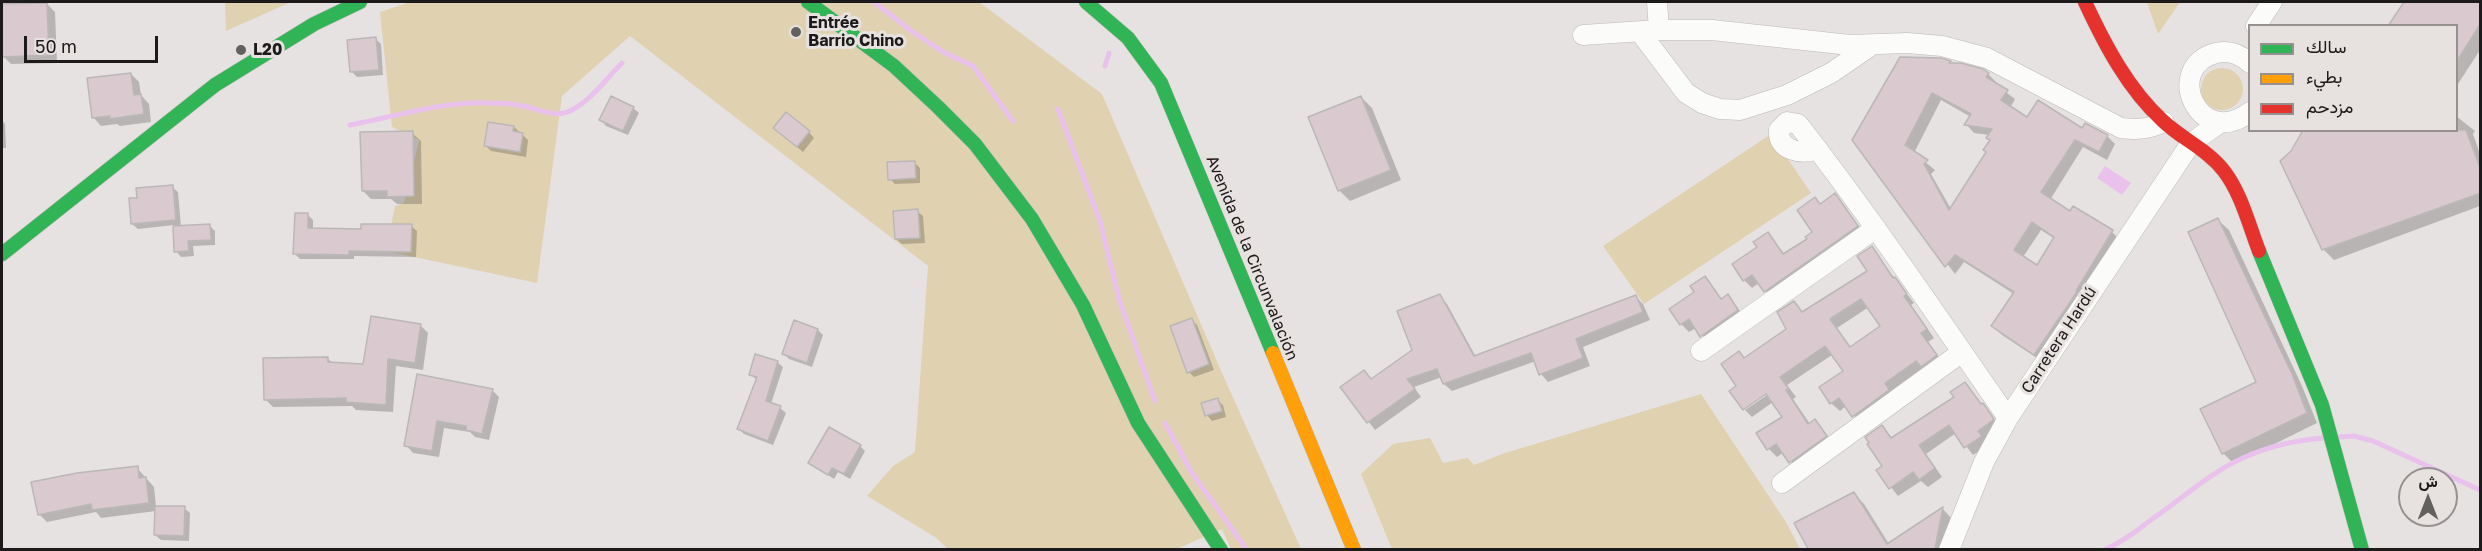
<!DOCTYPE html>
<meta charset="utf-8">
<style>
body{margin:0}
#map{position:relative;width:2482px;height:551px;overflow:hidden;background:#e6e2e1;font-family:"Golos Text",Vazirmatn,sans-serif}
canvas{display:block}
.frame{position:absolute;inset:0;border:3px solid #1c1a1a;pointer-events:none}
.legend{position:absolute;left:2248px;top:24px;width:210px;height:108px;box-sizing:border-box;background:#e7e1e0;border:2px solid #969191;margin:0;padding:8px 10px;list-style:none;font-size:18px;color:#1c1a1a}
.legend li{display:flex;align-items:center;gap:12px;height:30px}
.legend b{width:30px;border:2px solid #969191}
.north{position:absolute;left:2398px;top:467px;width:60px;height:60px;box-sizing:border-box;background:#e7e1e0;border:2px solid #969191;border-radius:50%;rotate:0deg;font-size:16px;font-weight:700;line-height:24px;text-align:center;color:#1c1a1a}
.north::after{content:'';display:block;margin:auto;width:21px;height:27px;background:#636060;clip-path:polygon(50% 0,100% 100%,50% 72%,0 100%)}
.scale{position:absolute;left:24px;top:36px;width:134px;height:27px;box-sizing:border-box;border:3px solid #1c1a1a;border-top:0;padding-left:8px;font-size:18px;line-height:21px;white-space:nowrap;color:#1c1a1a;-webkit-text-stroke:4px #e7e1e0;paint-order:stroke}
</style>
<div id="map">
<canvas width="2482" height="551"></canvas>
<div class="frame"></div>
<ul class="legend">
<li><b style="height:8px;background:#30b455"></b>سالك</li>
<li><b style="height:8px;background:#ff9f0a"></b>بطيء</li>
<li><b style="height:8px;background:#e5322d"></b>مزدحم</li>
</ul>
<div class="north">ش</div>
<div class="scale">50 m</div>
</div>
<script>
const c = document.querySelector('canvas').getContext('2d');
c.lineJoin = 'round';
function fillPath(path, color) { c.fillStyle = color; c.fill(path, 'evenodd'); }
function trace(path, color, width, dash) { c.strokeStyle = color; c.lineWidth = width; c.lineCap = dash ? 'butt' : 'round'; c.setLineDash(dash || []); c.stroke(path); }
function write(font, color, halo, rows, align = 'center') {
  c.font = font + ' "Golos Text",sans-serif'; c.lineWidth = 6; c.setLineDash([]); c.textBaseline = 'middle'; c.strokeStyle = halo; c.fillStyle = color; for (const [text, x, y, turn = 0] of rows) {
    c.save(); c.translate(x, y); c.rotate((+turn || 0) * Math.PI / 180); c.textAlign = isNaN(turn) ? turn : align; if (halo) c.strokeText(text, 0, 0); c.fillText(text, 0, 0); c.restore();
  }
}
fillPath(new Path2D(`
 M225,2H291L226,31Z
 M410,2H979L1102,94L1222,373L1301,549H1231L1222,529L1177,549H948L935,537L867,496L893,466L915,452L928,266L630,36L562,96L537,283L386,251L395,206L404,203L419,140L392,127L380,12Z
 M2147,2H2180L2158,34Z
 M2201 89a21 21 0 1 1 42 0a21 21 0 1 1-42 0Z
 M1771,134L1811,193L1644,304L1603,246Z
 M1701,394L1786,522L1800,549H1392L1361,474L1393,444L1430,438L1443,463L1468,458L1474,465L1505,453Z`), '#e0d1b1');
fillPath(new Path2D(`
 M2105,166L2131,183L2122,195L2097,178Z`), '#eac1ec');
fillPath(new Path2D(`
 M204,2H234L205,3Z
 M2405,2H2480V50L2456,87V26H2390Z
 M47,4L55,12L57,63L11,64L3,56L2,6Z
 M375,38L381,44L383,75L357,77L352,72Z
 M1940,60L1988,74L1996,82L1995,84L2015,99L2010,108L2028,119L2107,136L2115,144L2107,160L2083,147L2050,200L2071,213L2112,232L2120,240L2043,362L2002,335L1993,326L2014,294L1964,262L1955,274L1853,140ZM1941,100L1971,117L1966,124L1974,133L1990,135L1991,141L1988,152L1951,209L1931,174L1935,170L1914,153ZM2041,230L2055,239L2037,267L2023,257Z
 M131,74L139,82L141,95L149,104L151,122L120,126L117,124L101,126L93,117Z
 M1361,97L1372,108L1401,180L1350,201L1339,190Z
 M633,108L639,113L628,135L606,126L601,120Z
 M2456,116L2475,131L2473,134L2480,154V206L2334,260L2323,249L2456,130Z
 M2,120L5,124L6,148H2Z
 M514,127L528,140L526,157L491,151L486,146Z
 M809,132L814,138L803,152L780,133Z
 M412,133L421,141L422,204H397L391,199H371L363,191Z
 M914,162L920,168V183L895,184L890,179Z
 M172,187L178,192L181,227L209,225L215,231V245L193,246L194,256L181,257L176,251L174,225L138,229L132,224L139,199Z
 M1835,195L1865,234L1773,299L1759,283L1752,288L1744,280L1759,248L1768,233L1785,255L1809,239L1814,232L1821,205Z
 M917,211L923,216L925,243L902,244L896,239Z
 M308,215L313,220V230L362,231L411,226L417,231L416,257L354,256V259H300L294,253Z
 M2218,220L2229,230L2302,386L2317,423L2234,464L2223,453L2258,382Z
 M1871,248L1914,303L1911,305L1934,338L1928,342L1944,364L1861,424L1846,406L1840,411L1831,403L1845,372L1832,355L1787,385L1796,397L1793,399L1810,424L1815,421L1834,444L1798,470L1784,452L1777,457L1769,449L1784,417L1773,402L1752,417L1745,410L1773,391L1738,386L1745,359L1788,330L1793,303L1803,313L1869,272ZM1869,307L1882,326L1851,348L1837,328Z
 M1705,278L1722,300L1727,296L1735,304L1745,319L1710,344L1696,328L1689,332L1681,324Z
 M1440,296L1447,304L1476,357L1636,297L1643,304L1650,320L1583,347L1590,366L1548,382L1541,374L1536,361L1452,391L1444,384L1442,377L1414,387L1421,397L1375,430L1342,387L1364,372L1373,380L1414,350Z
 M1191,319L1197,325L1214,370L1194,377L1189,372Z
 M420,325L428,333L423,370L396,366L393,412L356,410L352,406L273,407L265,399L328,359L333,363L364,365Z
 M818,330L823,335L812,367L789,359L784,354Z
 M777,362L783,367L771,404L780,408L786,413L773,445L744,434L739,429L757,380L750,374Z
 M418,375L492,390L499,397L489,440L475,437L470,432L444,428L439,457L413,453L406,445Z
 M1965,383L2001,428L1989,445L1973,455L1956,433L1926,454L1942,477L1928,487L1921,481L1898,496L1878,471L1884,466L1882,427L1892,439L1956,398Z
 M1217,400L1223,405L1226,417L1212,421L1207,415Z
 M860,446L865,451L850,479L838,472L834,479L810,463Z
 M137,468L154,487L156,507L184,508L190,513L189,541L161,540L155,535L156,511L101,518L96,512L47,522L39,514Z
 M1854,494L1864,504L1889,544L1943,509L1952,519L1946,550H1809L1796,524Z`), '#0003');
trace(new Path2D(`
 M874,2L910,30L943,52L973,66L1013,121
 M1105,66L1109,53
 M1058,109L1100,221L1119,299L1155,401
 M350,125C398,116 442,101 491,103C501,103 513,104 523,106C540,109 555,119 572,110C591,100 607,78 622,63
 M1165,423L1192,473L1247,550
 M2339,437L2354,436L2373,441L2480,490
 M2104,550C2127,540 2139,528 2158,515C2185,496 2213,471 2243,458C2267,447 2297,440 2324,438`), '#eac1ec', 5);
const building = new Path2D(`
 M2404,2H2481V23L2457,61V26H2388Z
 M47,3L49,55L2,57V4Z
 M376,37L379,70L350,72L347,40Z
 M1900,57L1941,58L1951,61L1949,63H1961L1983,69L1989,73L1986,77L2008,90L2001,100L2027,117L2038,100L2082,128L2085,123L2108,135L2099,152L2075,140L2041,192L2070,211L2073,206L2113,230L2076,291L2077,292L2034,355L1991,326L2014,292L1955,255L1945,267L1852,140ZM1932,93L1971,114L1964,125L1992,129L1986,138L1990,140L1983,150L1986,152L1949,210L1924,164L1928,160L1905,145ZM2032,222L2054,237L2037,265L2014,250Z
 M131,73L134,95L141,94L144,114L110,119V116L92,118L87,78Z
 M611,96L634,107L623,131L599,120Z
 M1361,96L1391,170L1338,191L1308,117Z
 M786,112L810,131L797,147L773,128Z
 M488,122L514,126L513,131L523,133L520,152L484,146Z
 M2303,130H2466L2481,170V193L2322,250L2280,161L2291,151Z
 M413,131L414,196L387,197V191H362L360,132Z
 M915,161L916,178L888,180L887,162Z
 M173,185L176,220L131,224L129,198H137L136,188Z
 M1835,193L1858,226L1764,292L1752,275L1743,281L1732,264L1757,247L1753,242L1768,232L1783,254L1807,239L1805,237L1812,232L1797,210L1815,197L1820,204Z
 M918,209L920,238L895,239L893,211Z
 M295,213H308V228L361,229V224H412L411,252L349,251V255L293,254Z
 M2218,218L2292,374L2307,413L2222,454L2200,409L2256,382L2188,232Z
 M210,224L211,240L188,241L189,251L174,252L173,226Z
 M1872,246L1893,278L1895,277L1907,294L1904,296L1927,329L1921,333L1937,355L1921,367L1916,361L1885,383L1889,390L1852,417L1839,398L1830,404L1819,387L1843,371L1825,346L1780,377L1789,389L1786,390L1808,424L1815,419L1827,436L1789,463L1776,444L1767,450L1756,433L1782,417L1766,394L1743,410L1729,391L1736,386L1721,364L1739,351L1744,358L1786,329L1777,312L1794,301L1802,312L1867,271L1857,256ZM1861,299L1880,326L1850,347L1830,319Z
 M1705,276L1721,299L1728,294L1738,310L1700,337L1689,319L1680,325L1669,309L1694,292L1690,286Z
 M1440,294L1474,356L1636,295L1643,312L1576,339L1583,358L1539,375L1531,353L1443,384L1437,369L1407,379L1415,389L1367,423L1340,387L1364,370L1371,379L1412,350L1397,311Z
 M371,316L421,324L415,363L388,359L386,405L346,402V398L264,400L263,358L328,357V362L363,364Z
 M1192,318L1209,364L1187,373L1170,326Z
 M794,320L818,329L807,363L782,354Z
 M755,354L778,361L766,401L781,406L768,441L737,429L757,377L749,375Z
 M417,374L493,389L482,434L466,430V426L437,421L432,451L404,446Z
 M1965,382L1981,404L1983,403L1994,419L1992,421L1978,431L1982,436L1964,448L1949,425L1919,445L1935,468L1919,480L1913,472L1889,489L1876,470L1882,466L1867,444L1869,443L1865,437L1882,425L1891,438L1954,397L1950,392Z
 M1218,398L1222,411L1205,416L1201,403Z
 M829,427L861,445L844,474L832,468L828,475L808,463Z
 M138,466L139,478L146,477L149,503L92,510L91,504L38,515L31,482L77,473Z
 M1854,492L1887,544L1943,507L1935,549H1808L1794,523Z
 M155,506H185L184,536L154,535Z`);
fillPath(building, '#dac9cf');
trace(building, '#bab8b7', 1.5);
const street = new Path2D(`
 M1657,2L1659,30
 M2256,26L2272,2
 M1640,32L1686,93L1702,103L1720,109L1740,110L1787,95L1831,73L1872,45
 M1583,35L1659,30H1712L1850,45L1907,43L1942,46L1987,58L2121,128C2138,130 2149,129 2164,122
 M2250,63C2240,54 2228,50 2216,53C2162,67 2199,151 2250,112
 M1818,149C1802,155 1777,151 1779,130L1787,122L1798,124C1872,219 1939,319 2008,418
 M1701,351L1876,228
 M1782,483L1962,352
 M1949,550L1984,462L2008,418L2191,143L2221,122`);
const fast = new Path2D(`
 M808,2L894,66L938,107L975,144L1032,219L1083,305L1138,423L1221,550
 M1086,2L1128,38L1161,83L1273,353
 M2259,251L2322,405L2362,550
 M2,254L215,85L314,24L360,2`);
const slow = new Path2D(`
 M1273,353L1354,550`);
const jam = new Path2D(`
 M2085,2C2105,45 2128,89 2163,121C2182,139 2208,150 2224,171C2241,193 2249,225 2259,251`);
trace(street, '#bcb9b8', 21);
trace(fast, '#bcb9b8', 15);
trace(slow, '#bcb9b8', 15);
trace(jam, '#bcb9b8', 15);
trace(street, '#fbfbfa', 20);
trace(fast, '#30b455', 14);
trace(slow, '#ff9f0a', 14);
trace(jam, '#e5322d', 14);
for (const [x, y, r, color] of [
 [796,32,6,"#636060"],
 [241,50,6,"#636060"]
]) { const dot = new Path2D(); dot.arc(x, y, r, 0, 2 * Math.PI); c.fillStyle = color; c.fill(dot); trace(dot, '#e7e1e0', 2); }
write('bold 16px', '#1c1a1a', '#e7e1e0', [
 ["Entrée",808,23],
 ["Barrio Chino",808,41],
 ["L20",253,50]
], 'left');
write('16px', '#1c1a1a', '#e7e1e0', [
 ["Avenida de la Circunvalación",1252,258,68],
 ["Carretera Hardú",2059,340,-57]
]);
</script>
